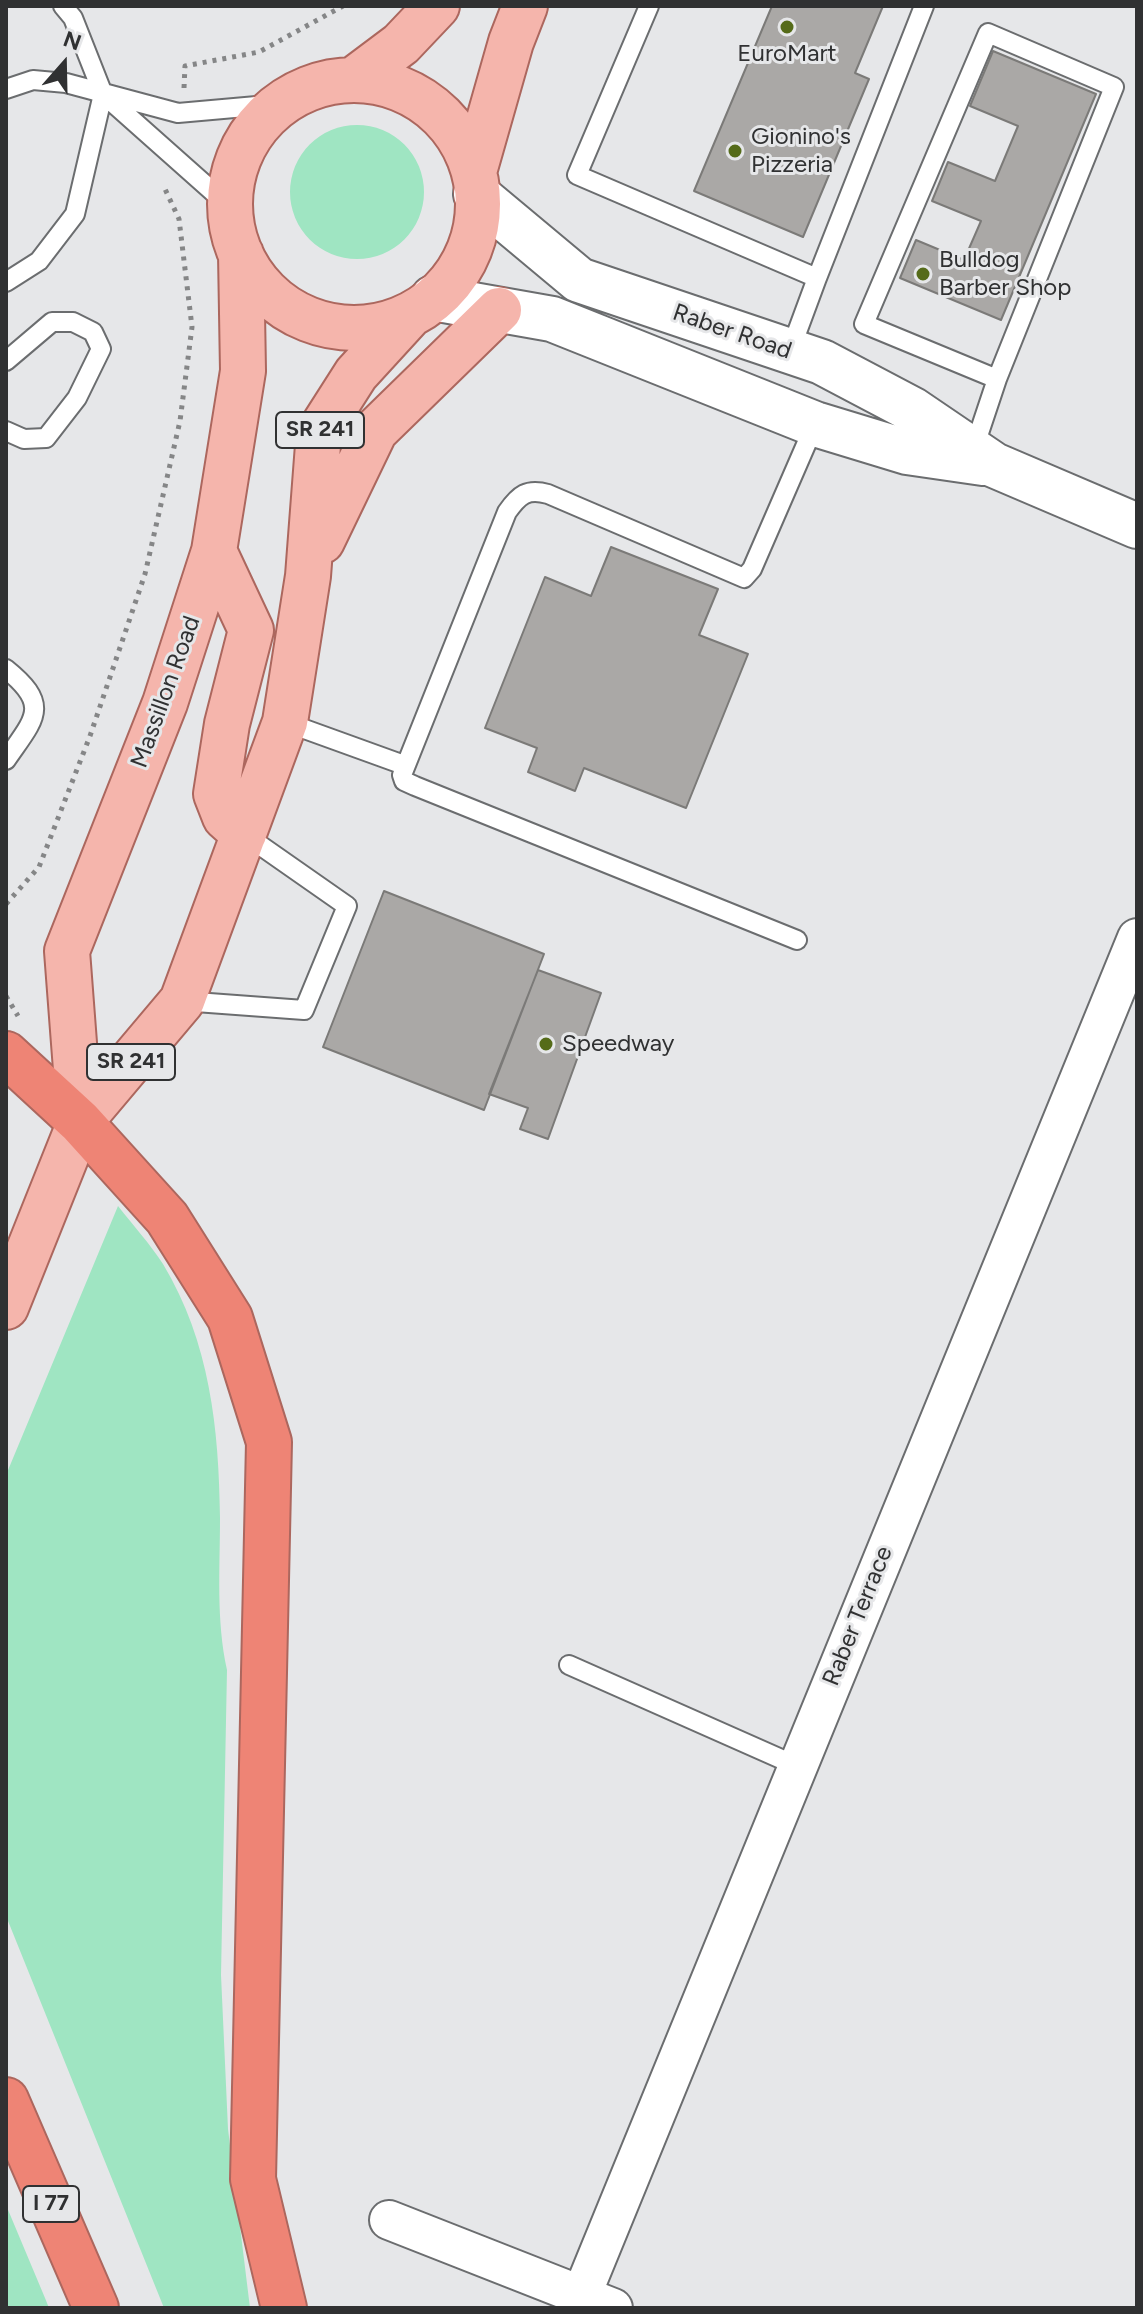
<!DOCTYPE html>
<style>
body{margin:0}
#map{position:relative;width:1143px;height:2314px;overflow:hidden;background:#e6e7e9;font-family:Figtree,sans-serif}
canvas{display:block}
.frame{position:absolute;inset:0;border:8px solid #303132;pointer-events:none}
.north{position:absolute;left:24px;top:24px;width:80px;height:80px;-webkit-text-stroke:6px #e6e7e9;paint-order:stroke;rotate:20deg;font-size:22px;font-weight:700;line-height:32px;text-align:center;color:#303132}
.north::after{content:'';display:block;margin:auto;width:28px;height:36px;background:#303132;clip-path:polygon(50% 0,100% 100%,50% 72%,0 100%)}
</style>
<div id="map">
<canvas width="1143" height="2314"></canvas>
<div class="frame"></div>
<div class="north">N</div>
</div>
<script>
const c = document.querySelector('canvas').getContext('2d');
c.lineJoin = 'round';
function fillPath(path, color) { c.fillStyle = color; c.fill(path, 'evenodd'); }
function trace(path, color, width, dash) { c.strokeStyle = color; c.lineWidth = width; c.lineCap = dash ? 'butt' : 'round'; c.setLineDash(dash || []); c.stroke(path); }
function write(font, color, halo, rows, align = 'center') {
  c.font = font + ' Figtree,sans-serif'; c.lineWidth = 6; c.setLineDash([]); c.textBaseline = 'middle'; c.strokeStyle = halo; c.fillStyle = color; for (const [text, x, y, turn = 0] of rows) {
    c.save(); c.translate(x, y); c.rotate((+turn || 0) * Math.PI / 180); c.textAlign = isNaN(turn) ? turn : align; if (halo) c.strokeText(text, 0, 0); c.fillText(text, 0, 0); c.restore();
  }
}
fillPath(new Path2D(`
 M290 192a67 67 0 1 1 134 0a67 67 0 1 1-134 0Z
 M118,1206C133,1225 150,1244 163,1264C210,1342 219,1429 220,1518C220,1569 216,1620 227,1670L221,1975L228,2129L250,2308H164L6,1916V1475Z
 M6,2205L45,2298L49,2308H6Z`), '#9fe5c2');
const building = new Path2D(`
 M772,6H883L855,73L869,79L803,237L694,191Z
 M993,51L1096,94L1001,320L900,278L916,240L964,260L981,221L932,201L948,162L995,181L1018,126L970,106Z
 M611,547L718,589L699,635L748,654L686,808L584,768L575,791L528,772L537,748L485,728L545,577L591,596Z
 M384,891L544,954L484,1110L323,1047Z
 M538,970L601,993L548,1139L520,1129L528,1108L489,1094Z`);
fillPath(building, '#aaa8a6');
trace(building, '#7b7a78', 2);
const service = new Path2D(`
 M63,6L73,18L103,94L229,206
 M649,6L577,175L817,278L924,6
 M6,89L33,80L66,83L178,113L279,104
 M6,282L39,261L75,214L103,94
 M790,351L817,278
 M6,361L52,322H73L93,332L101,349L77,398L46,438L24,439L6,431
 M973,451L997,379L1114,87L988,33L864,324L997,379
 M6,669C52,706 34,719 6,760
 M285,722L404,765
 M797,940L415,786L404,781L402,775L507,512C519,495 527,488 548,494L744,578L752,569L815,424
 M182,1001L304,1010L347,906L244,834
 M569,1665L797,1766`);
const minor = new Path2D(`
 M389,2220L613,2308
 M582,2294L1137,938`);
const tertiary = new Path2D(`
 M476,194L579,280L822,362L913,410L994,465L1137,526
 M433,298L552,319L815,424L907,452L983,463`);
const primary = new Path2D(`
 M353,80L401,44L437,6
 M230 204a124 124 0 1 1 248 0a124 124 0 1 1-248 0Z
 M474,172L511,42L525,6
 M322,541L375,431L499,310
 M214,551L251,630L227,724L216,794L225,817L244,834
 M80,1122L67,951L165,703L214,551L243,371L241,254
 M6,1307L80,1122L182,1001L285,722L308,576L319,432L356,374L410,315`);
const motorway = new Path2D(`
 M6,1054L80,1122L167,1218L230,1318L269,1442L253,2179L284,2308
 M6,2100L96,2308`);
trace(service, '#6b6d6f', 22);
trace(minor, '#6b6d6f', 42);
trace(tertiary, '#6b6d6f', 48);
trace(primary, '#ac675e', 48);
trace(motorway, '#ac675e', 48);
trace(new Path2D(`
 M184,88L185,66L259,52L343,6
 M6,904L39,867L90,736L145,574L180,421L192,327L179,219L165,189
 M6,996L18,1016`), '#858687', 5, [4, 6]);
trace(service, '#fff', 18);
trace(minor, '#fff', 38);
trace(tertiary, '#fff', 44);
trace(primary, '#f5b5ac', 44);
trace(motorway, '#ee8475', 44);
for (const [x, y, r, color] of [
 [787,27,8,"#556b19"],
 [735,151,8,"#556b19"],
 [923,274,8,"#556b19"],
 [546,1044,8,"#556b19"]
]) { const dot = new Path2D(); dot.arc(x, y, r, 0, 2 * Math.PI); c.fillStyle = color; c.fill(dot); trace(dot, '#e6e7e9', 3); }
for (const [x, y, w] of [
 [320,430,88],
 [131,1062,88],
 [51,2204,56]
]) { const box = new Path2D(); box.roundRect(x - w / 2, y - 18, w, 36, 6); c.fillStyle = '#e6e7e9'; c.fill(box); trace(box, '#303132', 2); }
write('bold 22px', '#303132', null, [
 ["SR 241",320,430],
 ["SR 241",131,1062],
 ["I 77",51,2204]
]);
write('24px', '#303132', '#e6e7e9', [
 ["EuroMart",787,54,"center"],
 ["Gionino's",751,137],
 ["Pizzeria",751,165],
 ["Bulldog",939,260],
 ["Barber Shop",939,288],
 ["Speedway",562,1044]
], 'left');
write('24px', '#303132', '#e6e7e9', [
 ["Raber Road",732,332,19],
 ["Massillon Road",166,692,-70],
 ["Raber Terrace",858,1616,-68]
]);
</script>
